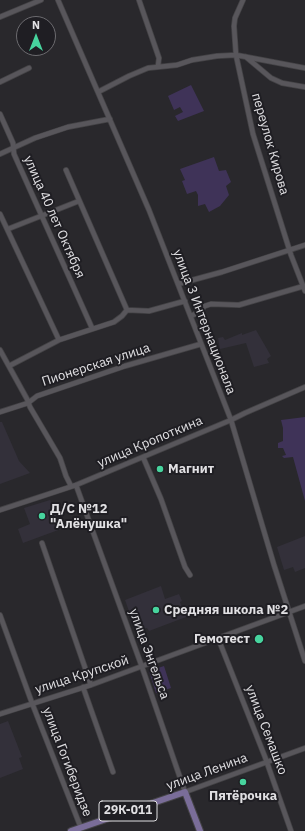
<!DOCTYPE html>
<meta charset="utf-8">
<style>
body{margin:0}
#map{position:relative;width:305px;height:831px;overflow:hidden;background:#29282c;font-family:"IBM Plex Sans",sans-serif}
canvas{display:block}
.north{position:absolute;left:16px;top:16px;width:40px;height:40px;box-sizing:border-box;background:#1f1e23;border:1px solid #6d6c70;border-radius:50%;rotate:0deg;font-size:11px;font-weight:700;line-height:16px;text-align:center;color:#e1e0e3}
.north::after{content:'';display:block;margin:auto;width:14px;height:18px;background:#47d49e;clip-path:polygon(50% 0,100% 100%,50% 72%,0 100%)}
</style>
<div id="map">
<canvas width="305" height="831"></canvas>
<div class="north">N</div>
</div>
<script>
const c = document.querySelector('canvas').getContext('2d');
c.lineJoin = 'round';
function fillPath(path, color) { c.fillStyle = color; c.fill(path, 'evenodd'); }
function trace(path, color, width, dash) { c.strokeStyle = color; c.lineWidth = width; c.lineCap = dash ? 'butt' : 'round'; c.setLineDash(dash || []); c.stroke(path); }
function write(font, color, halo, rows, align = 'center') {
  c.font = font + ' "IBM Plex Sans",sans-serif'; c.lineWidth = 4; c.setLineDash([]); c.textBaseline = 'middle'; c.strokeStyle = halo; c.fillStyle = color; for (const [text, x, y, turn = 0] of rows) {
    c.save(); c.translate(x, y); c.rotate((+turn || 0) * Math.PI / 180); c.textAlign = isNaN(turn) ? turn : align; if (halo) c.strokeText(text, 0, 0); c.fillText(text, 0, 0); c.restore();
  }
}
fillPath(new Path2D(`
 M256,330L271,356L267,359L269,363L254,367L246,343L220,349L218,338L223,337L225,340L242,333V335Z
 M0,422H2L19,461L30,473L0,484Z
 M50,500L61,529L23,543L18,529L30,524L24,508Z
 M305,536V568L295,572L293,567L284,570L277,547Z
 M161,586L165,599L179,594L182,601L180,602L186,617L149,631L147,628L136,631L125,600Z
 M8,721L22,757L19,758L23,769L0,778V724Z`), '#33303a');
fillPath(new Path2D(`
 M191,85L204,111L178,121L175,116L183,112L180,107L174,110L168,96Z
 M214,157L219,171L226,170L231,182L226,186L229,195L220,206L209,212L205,204L198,206V195L196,191L187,194L182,181L185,180L180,169Z
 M305,417V501L293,457L284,458L282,456L286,455L283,448H278V443L283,441V428L281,420Z
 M164,666L171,688L156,693L149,671Z`), '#3f3358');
const minor = new Path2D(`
 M58,0L149,210L231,420L274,565L305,661
 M139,0L159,58L158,66
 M243,0L235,18L234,26L236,55L253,134L291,255L305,291
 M0,17L41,0
 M246,57L271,78L282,83L305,87
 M0,82L29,68
 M98,92L129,76L148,68L177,65L192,60L217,56L236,55L305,68
 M0,114L13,143L14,154L92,328
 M0,154L35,138L68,127L110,119
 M66,170L127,310
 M0,214L59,340
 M8,229L79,201
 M178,284L222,272L305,245
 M191,316L199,312L205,306L211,304L239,305L304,286
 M0,350L27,399L30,407L60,458L66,476L71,486
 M9,366L59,340L114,322L122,316L127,310L149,311L185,301
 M0,412L28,403L37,396L125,366L201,344
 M143,457L161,499L185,567L190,575
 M76,485L142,667L185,792L305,748
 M0,510L76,485L231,420L245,413L305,387
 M42,543L91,685
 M0,615L32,703L81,828
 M218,638L265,757L291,831
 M83,687L113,772
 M0,714L91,685L305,606`);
const major = new Path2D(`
 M71,831L185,792L200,831`);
trace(minor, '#444346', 6);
trace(major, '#444346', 8);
trace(minor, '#58565b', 4.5);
trace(major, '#7a6d99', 6);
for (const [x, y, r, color] of [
 [160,469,4,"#47d49e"],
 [42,516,4,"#47d49e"],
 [156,610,4,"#47d49e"],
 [259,639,5,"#47d49e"],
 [243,782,4,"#47d49e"]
]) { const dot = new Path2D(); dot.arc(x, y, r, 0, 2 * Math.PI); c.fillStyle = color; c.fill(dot); trace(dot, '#1f1e23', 1.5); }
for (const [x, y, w] of [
 [128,811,58]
]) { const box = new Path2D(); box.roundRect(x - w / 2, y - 10, w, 20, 3); c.fillStyle = '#1f1e23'; c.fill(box); trace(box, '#e1e0e3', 1); }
write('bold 12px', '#e1e0e3', null, [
 ["29К-011",128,811]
]);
write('13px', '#e1e0e3', '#1f1e23', [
 ["переулок Кирова",270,144,74],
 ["улица 40 лет Октября",54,217,66],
 ["улица 3 Интернационала",204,322,69],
 ["Пионерская улица",96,365,-18],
 ["улица Кропоткина",150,442,-23],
 ["улица Энгельса",149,654,70],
 ["улица Крупской",82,675,-18],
 ["улица Семашко",266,730,69],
 ["улица Гогиберидзе",67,762,69],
 ["улица Ленина",207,772,-20]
]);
write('bold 13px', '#e1e0e3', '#1f1e23', [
 ["Магнит",168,469],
 ["Д/С №12",50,509],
 ["\"Алёнушка\"",50,524],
 ["Средняя школа №2",164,610],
 ["Гемотест",250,639,"right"],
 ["Пятёрочка",243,796,"center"]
], 'left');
</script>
